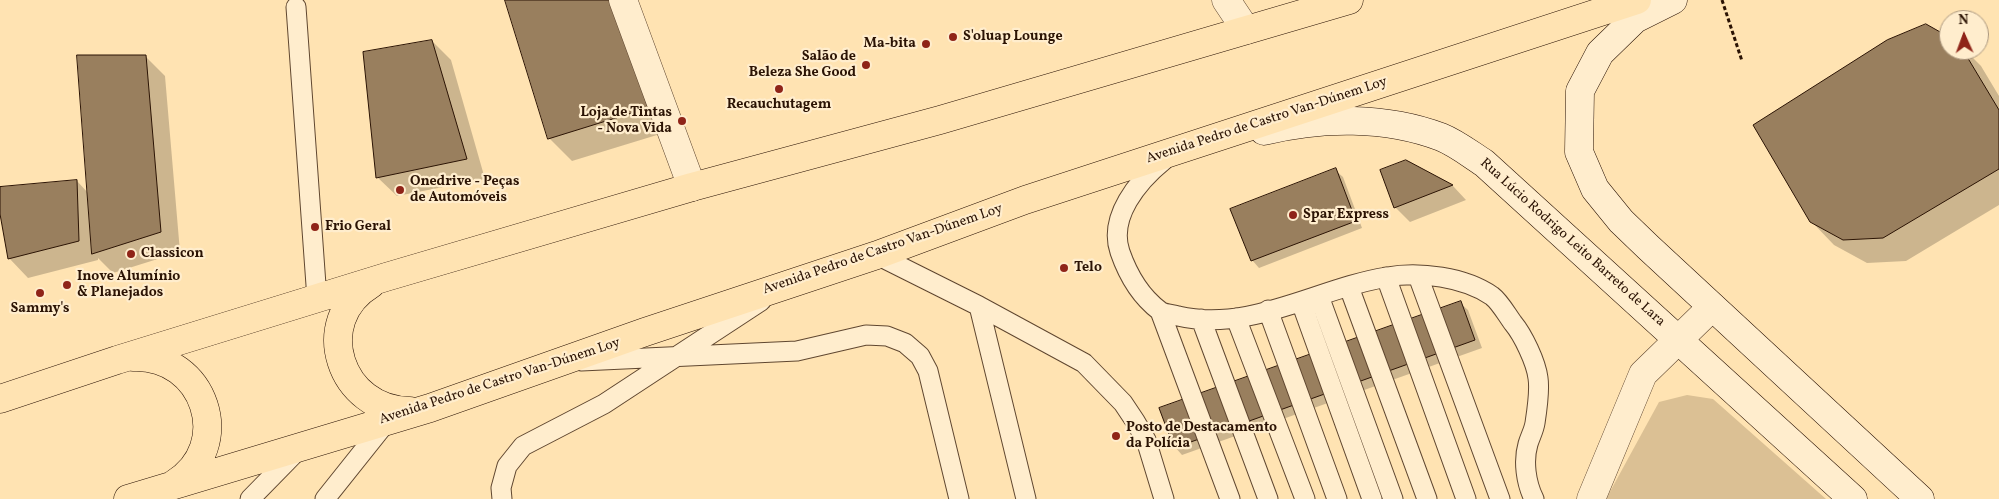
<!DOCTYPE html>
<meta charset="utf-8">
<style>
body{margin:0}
#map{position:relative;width:1999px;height:499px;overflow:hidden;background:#ffe3b2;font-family:Vollkorn,serif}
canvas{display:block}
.north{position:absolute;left:1939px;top:10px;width:50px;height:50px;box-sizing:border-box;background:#ffedcd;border:1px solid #aa967d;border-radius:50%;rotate:358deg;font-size:14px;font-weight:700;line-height:20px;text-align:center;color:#2b1304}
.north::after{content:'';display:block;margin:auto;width:18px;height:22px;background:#8f2418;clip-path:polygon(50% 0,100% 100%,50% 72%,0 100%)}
</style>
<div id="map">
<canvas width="1999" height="499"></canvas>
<div class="north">N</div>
</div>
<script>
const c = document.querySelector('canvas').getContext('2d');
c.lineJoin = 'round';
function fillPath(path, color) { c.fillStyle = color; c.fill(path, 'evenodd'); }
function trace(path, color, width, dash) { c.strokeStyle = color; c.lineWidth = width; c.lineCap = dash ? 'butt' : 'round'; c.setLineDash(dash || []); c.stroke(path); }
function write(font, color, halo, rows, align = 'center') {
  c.font = font + ' Vollkorn,serif'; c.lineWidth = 4.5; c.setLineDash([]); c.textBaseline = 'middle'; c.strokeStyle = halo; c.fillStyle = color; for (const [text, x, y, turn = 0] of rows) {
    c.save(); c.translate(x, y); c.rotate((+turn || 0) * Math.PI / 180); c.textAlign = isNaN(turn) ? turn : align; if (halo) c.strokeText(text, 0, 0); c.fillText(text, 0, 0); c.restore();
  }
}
fillPath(new Path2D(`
 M1687,395L1713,399L1826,499H1606L1659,402Z`), '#dbc094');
fillPath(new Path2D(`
 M507,0H629L670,131L572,161L549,138Z
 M1949,38V50H1965L1981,66L1999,96V205L1906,261L1867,263L1834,245L1811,221Z
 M432,41L451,60L485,179L397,196L377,177Z
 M145,56L165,76L180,252L113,273L98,258V260L28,278L9,258L0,207V188L77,181L89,194Z
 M1406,162L1453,186L1466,200L1410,222L1395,207Z
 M1335,170L1343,177L1362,228L1259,268L1252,260Z
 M1460,303L1468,310L1482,348L1182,455L1175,447Z`), '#0003');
const building = new Path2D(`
 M505,0H614L648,108L548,139Z
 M1926,24L1949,37V50H1963L1999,110V169L1883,238L1843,240L1810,222L1753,125L1887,40Z
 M432,40L467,159L376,178L363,52Z
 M77,55H146L161,232L92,254Z
 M1406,160L1453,185L1394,208L1380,170Z
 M1336,168L1356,221L1251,261L1230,209Z
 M77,180L79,241L8,259L0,214V187Z
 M1461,301L1475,340L1174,448L1159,408Z`);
fillPath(building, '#997f5e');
trace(building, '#2b1304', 1);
const lane = new Path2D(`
 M296,7L317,299
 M1164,160C1138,181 1108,217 1120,252C1128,275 1140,296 1160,311C1164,314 1172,314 1178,316C1250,333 1318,288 1387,277C1419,271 1465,277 1492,296C1500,302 1507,315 1513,323C1523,335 1536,362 1538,378C1540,391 1537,410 1535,423C1534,430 1530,437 1528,444C1523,461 1526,483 1534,499
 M877,255L979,306L1084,363L1123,403L1135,421L1146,440L1164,499
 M1418,276L1500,499
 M1386,277L1466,499
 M1349,287L1427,499
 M1319,296L1393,499
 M1301,302L1372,499
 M979,306L1026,499
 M1268,310L1337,499
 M1160,311L1230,499
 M1236,318L1305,499
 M1201,319L1268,499
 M581,361L797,351L866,335L887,336L905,343L920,356L928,371L959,499
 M250,499L298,450
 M325,499L388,420
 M502,499L501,488L507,466L523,446L604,404L761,301`);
const street = new Path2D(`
 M623,0L692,187
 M1226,0L1246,30
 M1591,499L1643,374L1712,307`);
const secondary = new Path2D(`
 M1673,0L1635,19L1600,53L1580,91L1579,152L1595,189L1621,221L1648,247L1920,499
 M1264,131C1322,117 1385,116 1441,137C1456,143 1470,154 1484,163L1853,499`);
const highway = new Path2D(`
 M371,284C310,321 340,411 410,411
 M133,357C205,354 236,446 174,484
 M0,399L117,360L386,277L692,187L940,120L1349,0
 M128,499L430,408L645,332L877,255L1025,200L1637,0`);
trace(lane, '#604730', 21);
trace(street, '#604730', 29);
trace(secondary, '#2b1304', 29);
trace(highway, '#2b1304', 29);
trace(new Path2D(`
 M1722,0L1742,61`), '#2b1304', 3, [4, 2.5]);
trace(lane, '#ffedcd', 19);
trace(street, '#ffedcd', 28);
trace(secondary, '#ffedcd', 28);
trace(highway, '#ffe3b2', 28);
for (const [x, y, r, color] of [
 [953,37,5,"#8f2418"],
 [926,44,5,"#8f2418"],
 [866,65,5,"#8f2418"],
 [779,89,5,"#8f2418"],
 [682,121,5,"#8f2418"],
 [400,190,5,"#8f2418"],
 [1293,215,5,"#8f2418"],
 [315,227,5,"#8f2418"],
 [131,254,5,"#8f2418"],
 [1064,268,5,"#8f2418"],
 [67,285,5,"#8f2418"],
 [40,293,5,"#8f2418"],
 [1116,436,5,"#8f2418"]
]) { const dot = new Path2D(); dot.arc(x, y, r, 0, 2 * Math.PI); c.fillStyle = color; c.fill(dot); trace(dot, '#ffedcd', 2); }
write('bold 14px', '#2b1304', '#ffedcd', [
 ["S'oluap Lounge",963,37],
 ["Ma-bita",916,44,"right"],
 ["Salão de",856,57,"right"],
 ["Beleza She Good",856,73,"right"],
 ["Recauchutagem",779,105,"center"],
 ["Loja de Tintas",672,113,"right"],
 ["- Nova Vida",672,129,"right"],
 ["Onedrive - Peças",410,182],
 ["de Automóveis",410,198],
 ["Spar Express",1303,215],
 ["Frio Geral",325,227],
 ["Classicon",141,254],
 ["Telo",1074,268],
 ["Inove Alumínio",77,277],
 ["& Planejados",77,293],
 ["Sammy's",40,309,"center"],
 ["Posto de Destacamento",1126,428],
 ["da Polícia",1126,444]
], 'left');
write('14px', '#2b1304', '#ffedcd', [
 ["Avenida Pedro de Castro Van-Dúnem Loy",1267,121,-18],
 ["Rua Lúcio Rodrigo Leito Barreto de Lara",1572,243,42],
 ["Avenida Pedro de Castro Van-Dúnem Loy",883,250,-19],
 ["Avenida Pedro de Castro Van-Dúnem Loy",500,382,-18]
]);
</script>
